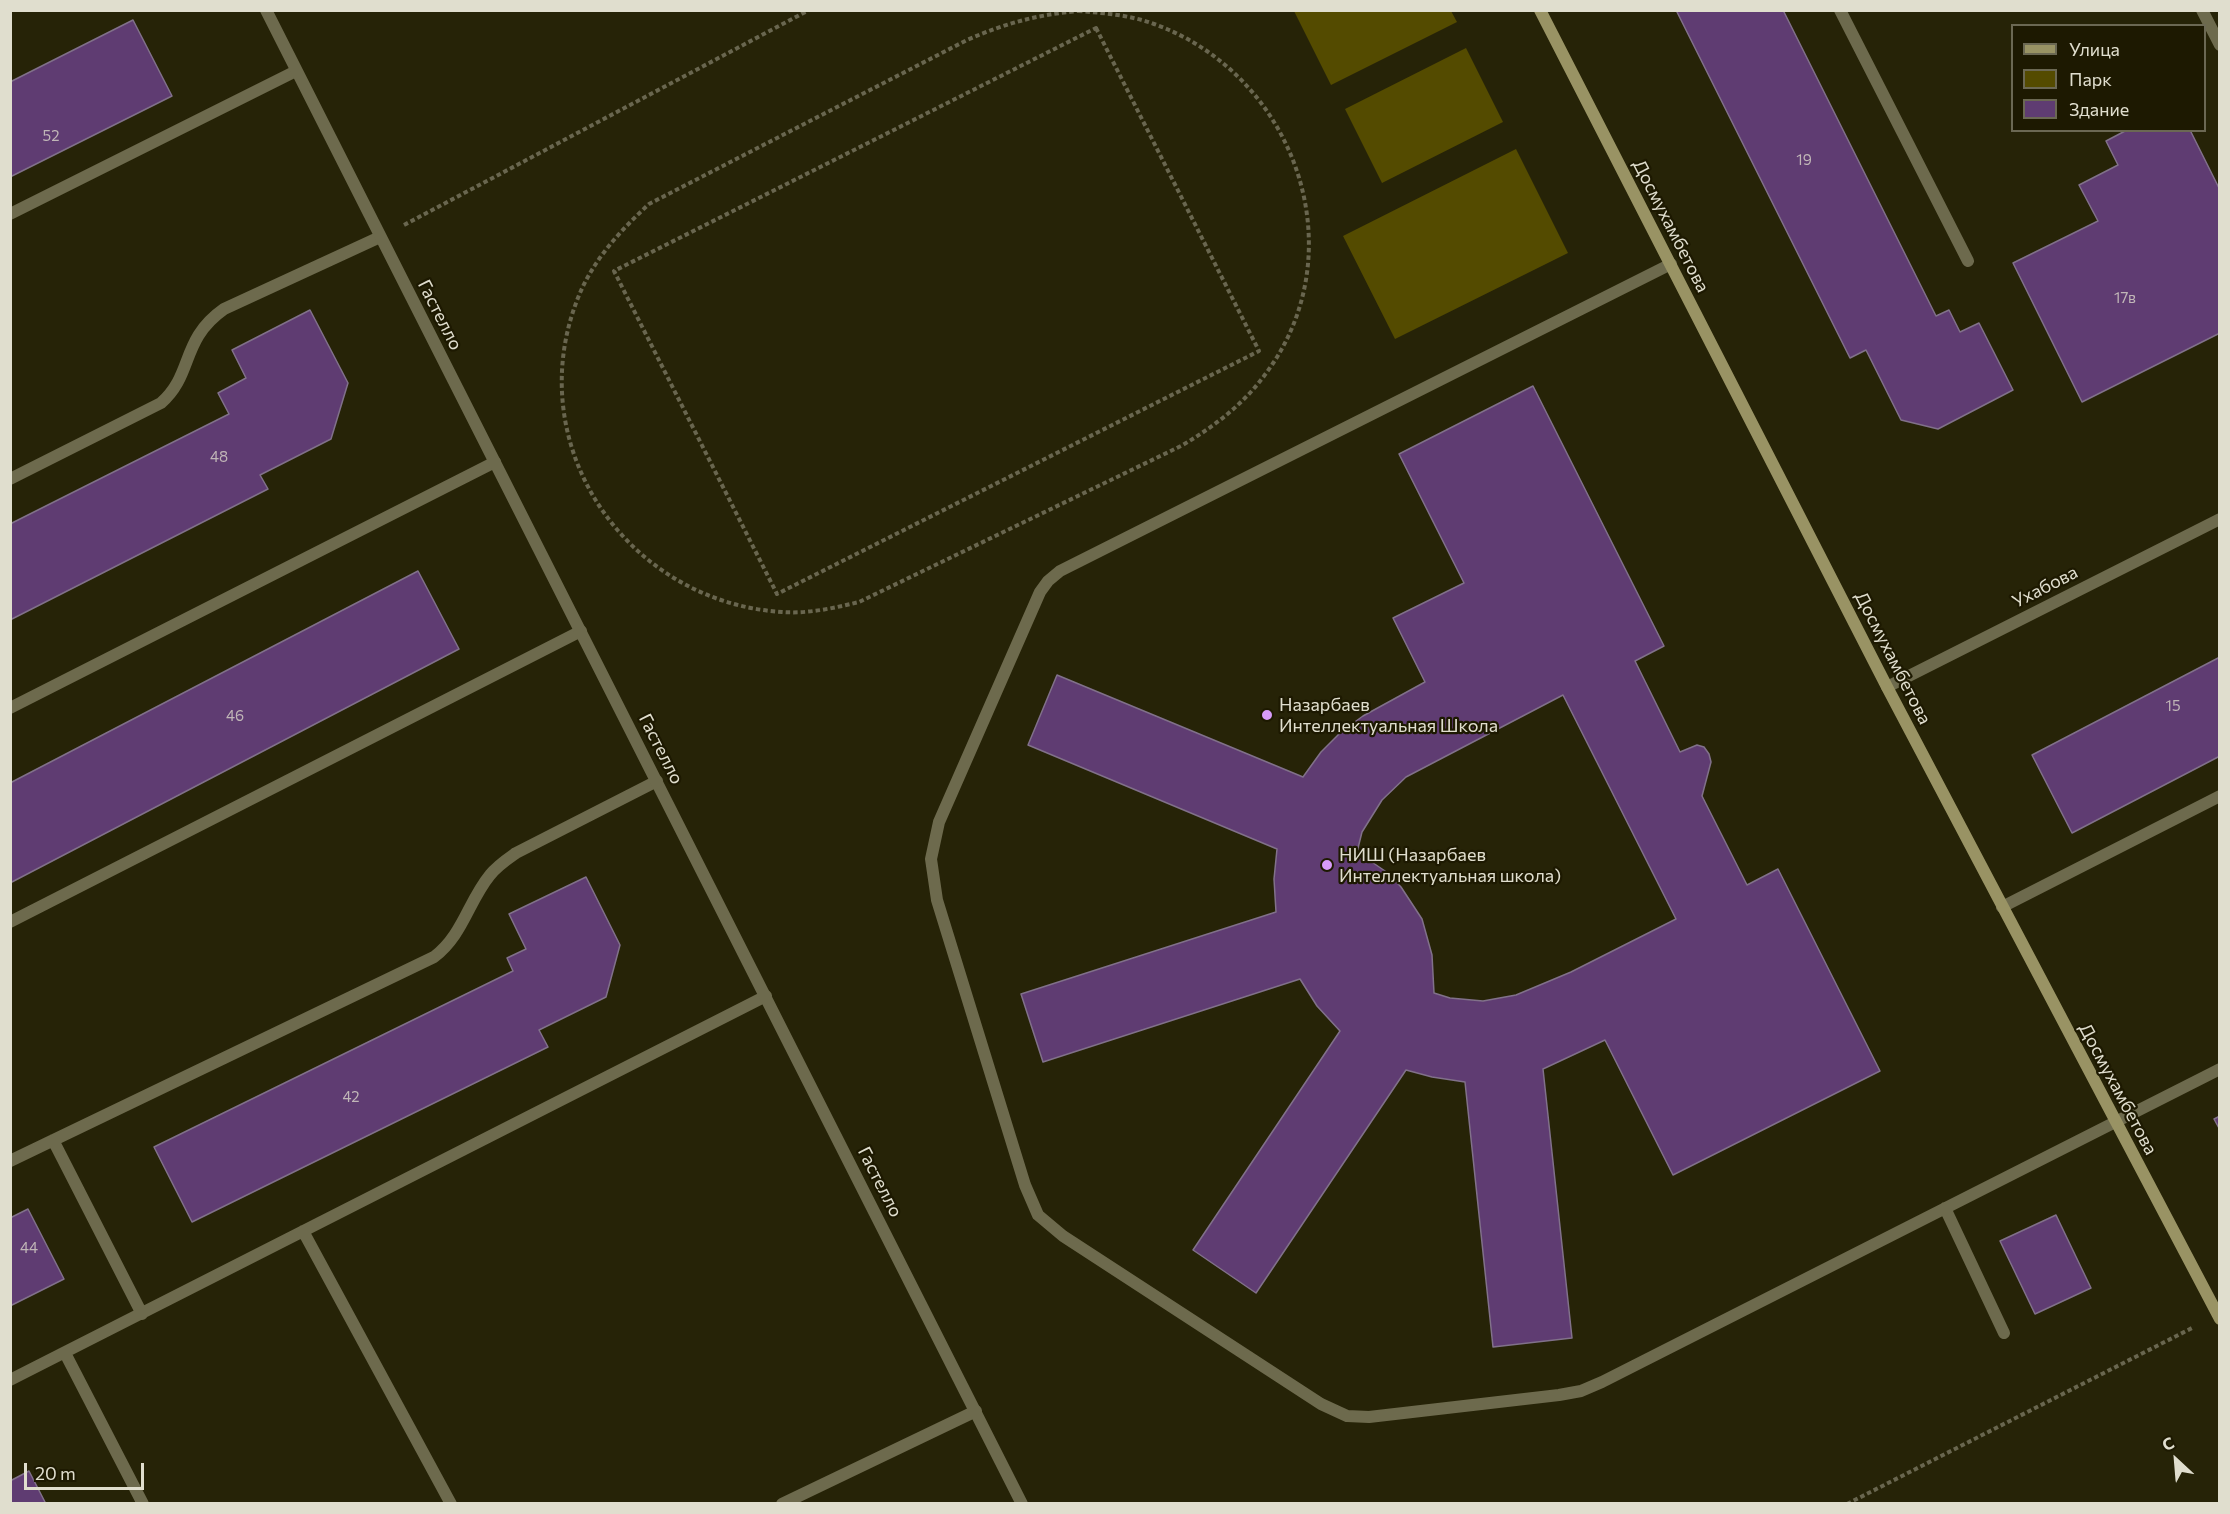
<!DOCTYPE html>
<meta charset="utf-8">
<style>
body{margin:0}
#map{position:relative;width:2230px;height:1514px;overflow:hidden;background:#262307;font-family:Commissioner,sans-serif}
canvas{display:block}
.frame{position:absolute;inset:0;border:12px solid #e0dece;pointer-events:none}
.legend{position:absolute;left:2011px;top:24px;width:195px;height:108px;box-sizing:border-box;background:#1d1901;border:2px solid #6b6853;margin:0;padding:8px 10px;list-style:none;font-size:18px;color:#e0dece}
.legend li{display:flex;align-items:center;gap:12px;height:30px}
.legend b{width:30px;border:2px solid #6b6853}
.north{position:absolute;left:2146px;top:1430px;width:60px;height:60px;-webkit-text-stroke:4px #1d1901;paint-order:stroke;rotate:334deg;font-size:16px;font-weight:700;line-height:24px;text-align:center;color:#e0dece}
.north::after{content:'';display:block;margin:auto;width:21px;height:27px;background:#e0dece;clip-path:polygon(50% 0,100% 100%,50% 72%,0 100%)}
.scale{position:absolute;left:24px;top:1463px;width:120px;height:27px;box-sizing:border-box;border:3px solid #e0dece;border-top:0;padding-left:8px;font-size:18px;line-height:21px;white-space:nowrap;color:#e0dece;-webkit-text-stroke:4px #1d1901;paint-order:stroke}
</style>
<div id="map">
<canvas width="2230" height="1514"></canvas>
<div class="frame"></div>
<ul class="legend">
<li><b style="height:8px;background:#999364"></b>Улица</li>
<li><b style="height:16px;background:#544b00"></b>Парк</li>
<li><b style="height:16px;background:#5f3c72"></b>Здание</li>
</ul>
<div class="north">С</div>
<div class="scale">20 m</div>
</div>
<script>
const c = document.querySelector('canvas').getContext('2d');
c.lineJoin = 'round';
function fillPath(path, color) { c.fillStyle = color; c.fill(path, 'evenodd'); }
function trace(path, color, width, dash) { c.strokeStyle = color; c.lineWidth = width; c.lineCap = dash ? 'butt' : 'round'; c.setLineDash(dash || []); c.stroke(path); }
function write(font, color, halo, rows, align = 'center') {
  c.font = font + ' Commissioner,sans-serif'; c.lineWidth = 4.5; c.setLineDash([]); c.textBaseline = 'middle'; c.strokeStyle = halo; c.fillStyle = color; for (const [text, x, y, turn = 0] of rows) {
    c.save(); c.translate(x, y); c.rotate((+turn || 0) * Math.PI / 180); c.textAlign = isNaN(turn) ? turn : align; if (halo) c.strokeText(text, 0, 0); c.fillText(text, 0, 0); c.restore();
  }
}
fillPath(new Path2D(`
 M1294,11H1451L1457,22L1331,85Z
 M1466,48L1503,122L1382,183L1345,109Z
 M1516,149L1568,253L1395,339L1343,236Z`), '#544b00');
const building = new Path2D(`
 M1676,10H1783L1936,316L1949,310L1960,332L1979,323L2013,390L1938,429L1901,420L1866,350L1850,358Z
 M133,20L172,96L10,177V82Z
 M2127,130H2190L2220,190V333L2082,402L2013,263L2098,221L2079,185L2118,165L2106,141Z
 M310,310L348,383L331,439L260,475L268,489L10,620V524L229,414L218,393L246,378L232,350Z
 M1533,386L1664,646L1635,661L1680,752L1697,745L1704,747L1709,754L1711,762L1702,796L1747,885L1778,869L1880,1071L1673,1175L1605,1040L1543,1069L1572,1338L1493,1347L1465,1082L1432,1077L1406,1070L1256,1293L1193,1250L1340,1031L1317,1006L1300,979L1043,1062L1021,994L1276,912L1274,879L1277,849L1028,745L1057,675L1303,777L1321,752L1341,732L1363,716L1425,682L1393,618L1464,583L1399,454ZM1563,695L1676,919L1571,972L1516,995L1483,1001L1450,998L1434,993L1432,955L1422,919L1401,887L1388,873L1357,852L1362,832L1382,800L1406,777Z
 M418,571L459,649L10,883V783Z
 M2220,657V756L2072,833L2032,755Z
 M586,877L620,945L606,997L539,1030L548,1047L192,1222L154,1147L513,971L507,958L526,949L509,914Z
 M2220,1116V1130L2214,1119Z
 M28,1209L64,1279L10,1306V1218Z
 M2056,1215L2091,1288L2035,1314L2000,1241Z
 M29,1471L46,1504H10V1481Z`);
fillPath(building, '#5f3c72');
trace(building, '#81718a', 1.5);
trace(new Path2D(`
 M1078,11C1104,13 1130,15 1154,24C1294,74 1357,249 1267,372C1244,404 1215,426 1181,446L859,602C834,608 808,614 782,612C625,602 517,442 580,293C595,258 621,230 649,204L967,40C1006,23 1036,15 1078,11Z
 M1096,28L1259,351L777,594L614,271Z
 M404,225L809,10
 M1847,1504L2194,1327`), '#69664f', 4, [4.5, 3]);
trace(new Path2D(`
 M1840,10L1968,261
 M2202,10L2220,45
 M10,214L296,71
 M1671,264L1060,571L1048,581L1040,592L939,822L931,859L937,900L1025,1185L1038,1215L1063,1236L1321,1404L1347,1416L1369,1417L1559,1395L1581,1391L1602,1382L2220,1069
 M10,479L161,403C194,374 180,340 224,309L380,237
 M10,708L495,462
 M2002,907L2220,796
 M10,922L581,631
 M53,1140L142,1314
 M10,1161L434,957C463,935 468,902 490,875C497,866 506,860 516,853L657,781
 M1945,1208L2004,1333
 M303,1231L451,1504
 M65,1353L143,1504
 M10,1380L766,996
 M782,1504L976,1411`), '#6d6a4d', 12);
trace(new Path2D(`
 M266,10L1022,1504
 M1887,687L2220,519`), '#6d6a4d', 12);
trace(new Path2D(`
 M1540,10L1887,687L2220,1319`), '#999364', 12);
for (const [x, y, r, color] of [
 [1267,715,6,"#d79bf9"],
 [1327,865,6,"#d79bf9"]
]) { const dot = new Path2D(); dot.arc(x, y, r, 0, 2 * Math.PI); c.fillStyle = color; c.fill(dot); trace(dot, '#1d1901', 2); }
write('15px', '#c0b6b7', null, [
 ["52",51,136],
 ["19",1804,160],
 ["17в",2125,298],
 ["48",219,457],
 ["15",2173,706],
 ["46",235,716],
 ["42",351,1097],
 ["44",29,1248]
]);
write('18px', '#e0dece', '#1d1901', [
 ["Досмухамбетова",1671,226,63],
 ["Гастелло",440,315,63],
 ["Ухабова",2045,587,-27],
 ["Досмухамбетова",1893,658,63],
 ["Гастелло",661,749,63],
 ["Досмухамбетова",2118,1089,62],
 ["Гастелло",880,1182,63]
]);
write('18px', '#e0dece', '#1d1901', [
 ["Назарбаев",1279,705],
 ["Интеллектуальная Школа",1279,726],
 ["НИШ (Назарбаев",1339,855],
 ["Интеллектуальная школа)",1339,876]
], 'left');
</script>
